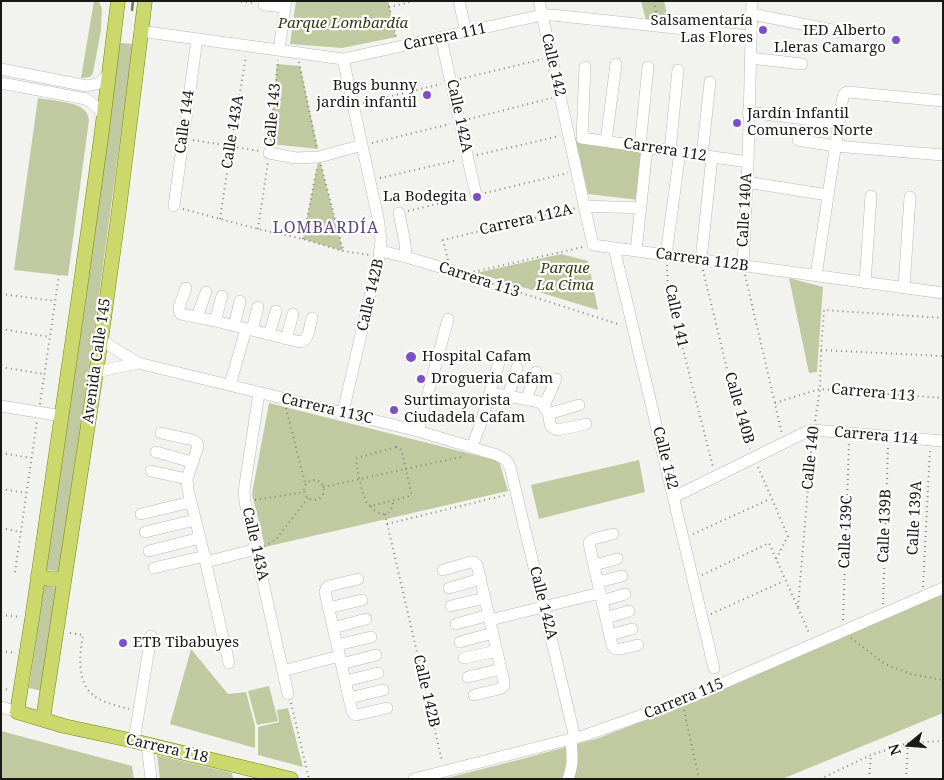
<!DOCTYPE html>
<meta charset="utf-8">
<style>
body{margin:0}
#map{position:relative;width:944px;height:780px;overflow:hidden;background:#f2f3ee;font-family:"Noto Serif",serif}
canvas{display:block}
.frame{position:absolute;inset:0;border:2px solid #181816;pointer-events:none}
.north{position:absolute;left:884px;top:720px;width:50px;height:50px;-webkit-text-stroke:4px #fff;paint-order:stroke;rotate:252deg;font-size:14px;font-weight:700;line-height:20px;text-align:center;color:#181816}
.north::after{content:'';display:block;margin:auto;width:18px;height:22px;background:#181816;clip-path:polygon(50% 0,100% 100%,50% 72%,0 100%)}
</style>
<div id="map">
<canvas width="944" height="780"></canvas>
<div class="frame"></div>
<div class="north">N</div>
</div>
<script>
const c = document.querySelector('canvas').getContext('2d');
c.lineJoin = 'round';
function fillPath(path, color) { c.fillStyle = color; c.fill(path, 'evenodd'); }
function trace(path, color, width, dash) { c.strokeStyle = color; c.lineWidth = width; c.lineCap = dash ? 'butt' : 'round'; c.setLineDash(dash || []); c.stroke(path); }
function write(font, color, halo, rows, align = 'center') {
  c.font = font + ' "Noto Serif",serif'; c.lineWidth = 4.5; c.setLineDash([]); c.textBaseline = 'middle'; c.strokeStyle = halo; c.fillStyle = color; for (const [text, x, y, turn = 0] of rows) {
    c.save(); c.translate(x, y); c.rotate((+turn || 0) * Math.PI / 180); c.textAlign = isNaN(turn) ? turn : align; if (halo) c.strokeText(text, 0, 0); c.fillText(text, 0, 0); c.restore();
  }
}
fillPath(new Path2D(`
 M94,1L99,2L102,8L101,30L93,73L90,77L81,78Z
 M296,1H388L396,37L342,48L290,44Z
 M641,1H664L669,22L646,20Z
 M120,43L133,44L94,332L59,571L46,570Z
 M277,64L300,66L318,149L270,144Z
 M38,98C48,100 76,102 83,109C87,112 88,115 89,120L68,276L14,270Z
 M575,138L643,148L639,200L588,194Z
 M319,157L343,251L303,239Z
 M561,254L588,261L598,310L476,273Z
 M789,278L823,287L817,372L809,373Z
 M269,403L499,461L508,491L265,547L252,494Z
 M639,460L645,492L539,519L531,485Z
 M44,586L58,588L42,691L29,688Z
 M943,594V713L782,779H443L518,760L599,738L700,699Z
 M191,649L228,694L246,692L255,726V748L170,724Z
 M269,686L278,721L257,725L248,691Z
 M288,708L303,767L258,755V727L279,722L277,710Z
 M1,731L132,766L134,779H1Z
 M157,755L232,773L233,779H160Z`), '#c0c99f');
trace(new Path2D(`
 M132,10L133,1`), '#747d55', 2.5);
const minor = new Path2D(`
 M265,1L264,5L285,7
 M459,1L466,32
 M539,1L593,245L943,293
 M752,14L842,32
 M140,31L343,59L542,15H552L751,36
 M441,38L476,195
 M279,50L286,1
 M750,58L802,64
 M343,59L378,218L381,240L379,257L343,412
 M585,67L582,138L748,162
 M1,69L87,86L100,83L110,72
 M1,83L86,99L97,107L104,117
 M748,112L838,123
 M798,140L835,146L943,155
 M606,141L616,64
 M640,146L648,67
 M670,151L678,70
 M269,153L296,158L319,157L362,145
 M702,156L710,82
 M746,182L828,195
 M174,206L197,39
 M584,206L641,208
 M399,213L405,243L406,257
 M614,248L714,668
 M381,251L406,257L450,270
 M636,251L647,148
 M666,255L680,152
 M701,260L712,157
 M743,266L748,162L752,1
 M816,276L843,96L845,93L848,92L943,101
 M865,283L871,196
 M186,288L179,307V311L181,314L215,321L300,342C310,340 309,326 312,318
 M904,288L910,197
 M197,317L206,292
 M215,321L222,296
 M234,326L240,301
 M252,330L258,307
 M269,335L276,311
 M286,339L293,314
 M101,340L138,363L418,431L497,455L506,460L510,467L575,738
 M96,372L138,363
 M230,385L246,329
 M259,393L244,491L245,502L288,694
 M491,393L540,402C543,405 546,408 548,413C551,421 547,428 558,430L586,424
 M508,396L517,368
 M526,400L536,372
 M1,406L62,416
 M544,406L556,379
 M548,414L579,405
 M418,431L448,319
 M161,433L193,440L197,443L198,446L187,479L188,490L200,538L229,663
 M472,446L480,426L499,362
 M156,452L192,462
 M151,471L187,479
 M674,497L806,432L813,430L943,441
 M141,514L191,502
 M145,532L195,520
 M613,534L593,539L589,543L590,548L612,645L615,649H620L638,645
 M149,551L200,538
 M206,562L256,549
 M594,565L617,559
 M154,568L205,556
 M443,570L471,562H474L477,565L504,682V686L499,689L474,695
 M358,579L329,586L326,589L325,592L352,711L354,714L356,715L387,708
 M598,582L622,576
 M449,588L481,579
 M602,601L625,594
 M451,606L485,598
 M328,608L362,600
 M606,618L629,611
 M490,620L600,593
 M456,624L489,615
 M333,628L366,619
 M610,635L632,629
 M460,642L493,633
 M337,645L371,637
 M464,658L497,651
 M341,664L376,655
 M283,671L339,656
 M468,677L501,669
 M345,681L378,673
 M349,698L383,690
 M1,707L17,712
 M134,741L151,636
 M147,744L151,779
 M414,779L586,735L682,701L943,588
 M568,779C574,764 572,755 571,739`);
const major = new Path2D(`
 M118,1L101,138L79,296L32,619L17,712L64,726L134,741L291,779
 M38,575L48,579H64
 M43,719L101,340L119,210L145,1`);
trace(minor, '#b8b9b4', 12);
trace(major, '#76850e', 15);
trace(new Path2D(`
 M236,1L254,3
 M388,1L396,38
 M654,1L657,16
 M389,7L415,1
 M299,62L317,148
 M460,79L543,59
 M363,103L441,84
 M469,119L552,98
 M193,140L259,151
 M372,143L450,124
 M270,145L278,60
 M477,155L560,136
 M321,165L343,250
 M380,178L458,160
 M485,193L568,173
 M183,209L258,229L303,239L343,251L370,255
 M408,211L466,197
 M220,219L231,146L246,56
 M258,229L268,162
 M303,239L317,168
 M448,260L443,240L576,208
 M667,265L668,290L713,467
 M703,270L742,431L750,449
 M459,273L621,325
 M464,274L583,247
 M745,275L782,434
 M1,294L55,301
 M1,329L50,337
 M821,350L943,356
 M1,367L43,374
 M775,403L820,389L943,398
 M40,404L59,275
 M286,408L305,483
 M815,421L820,389L821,350L824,310L943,318
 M396,447L400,448L402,452L411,493L410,496L371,506L368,505C363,497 355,466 357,458Z
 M1,453L31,458
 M758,467L788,536L776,559
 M304 490a10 10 0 1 1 20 0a10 10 0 1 1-20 0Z
 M323,487L461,457L464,454
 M1,489L26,493
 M255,500L304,492
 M371,506C378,517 392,517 393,502
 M385,514L442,761
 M387,524L506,495
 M1,528L21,532
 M693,534L770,499
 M264,546L272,542L277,538L308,498
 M15,572L37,421
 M702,575L769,543L810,635
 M923,587L930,450
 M883,604L888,447
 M798,607L812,440
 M711,614L784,581
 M1,615L21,617
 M843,620L849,443
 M70,633L83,635C79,657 76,687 99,699C108,704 119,706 129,709
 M851,638L885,664L911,674L943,680
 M1,651L16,653
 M1,688L9,690
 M291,703L309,779
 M684,710L699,779
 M820,779L871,755L908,743L943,741
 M869,779L871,755
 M906,779L908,743`), '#838480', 2, [1, 4]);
trace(minor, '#fff', 11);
trace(major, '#cbd96c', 14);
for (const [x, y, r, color] of [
 [763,30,5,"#7f4fc8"],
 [896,40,5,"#7f4fc8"],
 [427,95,5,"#7f4fc8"],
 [737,123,5,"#7f4fc8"],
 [477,197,5,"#7f4fc8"],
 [411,357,6,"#7f4fc8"],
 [421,379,5,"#7f4fc8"],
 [394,410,5,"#7f4fc8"],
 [123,643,5,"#7f4fc8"]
]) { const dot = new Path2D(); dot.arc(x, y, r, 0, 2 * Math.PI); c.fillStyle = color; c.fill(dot); trace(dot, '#fff', 2); }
write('15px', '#181816', '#fff', [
 ["Salsamentaría",753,21,"right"],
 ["Las Flores",753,38,"right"],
 ["IED Alberto",886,31,"right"],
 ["Lleras Camargo",886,48,"right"],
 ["Bugs bunny",417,86,"right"],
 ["jardin infantil",417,103,"right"],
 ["Jardín Infantil",747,114],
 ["Comuneros Norte",747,131],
 ["La Bodegita",467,197,"right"],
 ["Hospital Cafam",422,357],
 ["Drogueria Cafam",431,379],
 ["Surtimayorista",404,401],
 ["Ciudadela Cafam",404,418],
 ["ETB Tibabuyes",133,643]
], 'left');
write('italic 15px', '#353d12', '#fff', [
 ["Parque Lombardía",343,24],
 ["Parque",565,269],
 ["La Cima",565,286]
]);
write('15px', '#181816', '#fff', [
 ["Carrera 111",445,37,-12],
 ["Calle 142",553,65,77],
 ["Calle 143",273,115,-85],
 ["Calle 142A",459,116,78],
 ["Calle 144",185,122,-82],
 ["Calle 143A",233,132,-81],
 ["Carrera 112",665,150,9],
 ["Calle 140A",745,210,-87],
 ["Carrera 112A",526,220,-13],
 ["Carrera 112B",702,260,8],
 ["Carrera 113",479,280,18],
 ["Calle 142B",371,295,-77],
 ["Calle 141",676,316,78],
 ["Avenida Calle 145",97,361,-82],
 ["Carrera 113",873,393,5],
 ["Calle 140B",739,408,74],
 ["Carrera 113C",327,409,13],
 ["Carrera 114",876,436,5],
 ["Calle 142",665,458,76],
 ["Calle 140",811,458,-84],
 ["Calle 139A",915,518,-87],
 ["Calle 139B",885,526,-88],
 ["Calle 139C",846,532,-88],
 ["Calle 143A",255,544,77],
 ["Calle 142A",543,603,76],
 ["Calle 142B",426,691,77],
 ["Carrera 115",684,699,-22],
 ["Carrera 118",167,749,13]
]);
c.letterSpacing = '1px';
write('16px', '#5a4482', '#fff', [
 ["LOMBARDÍA",326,228]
]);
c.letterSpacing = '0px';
</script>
